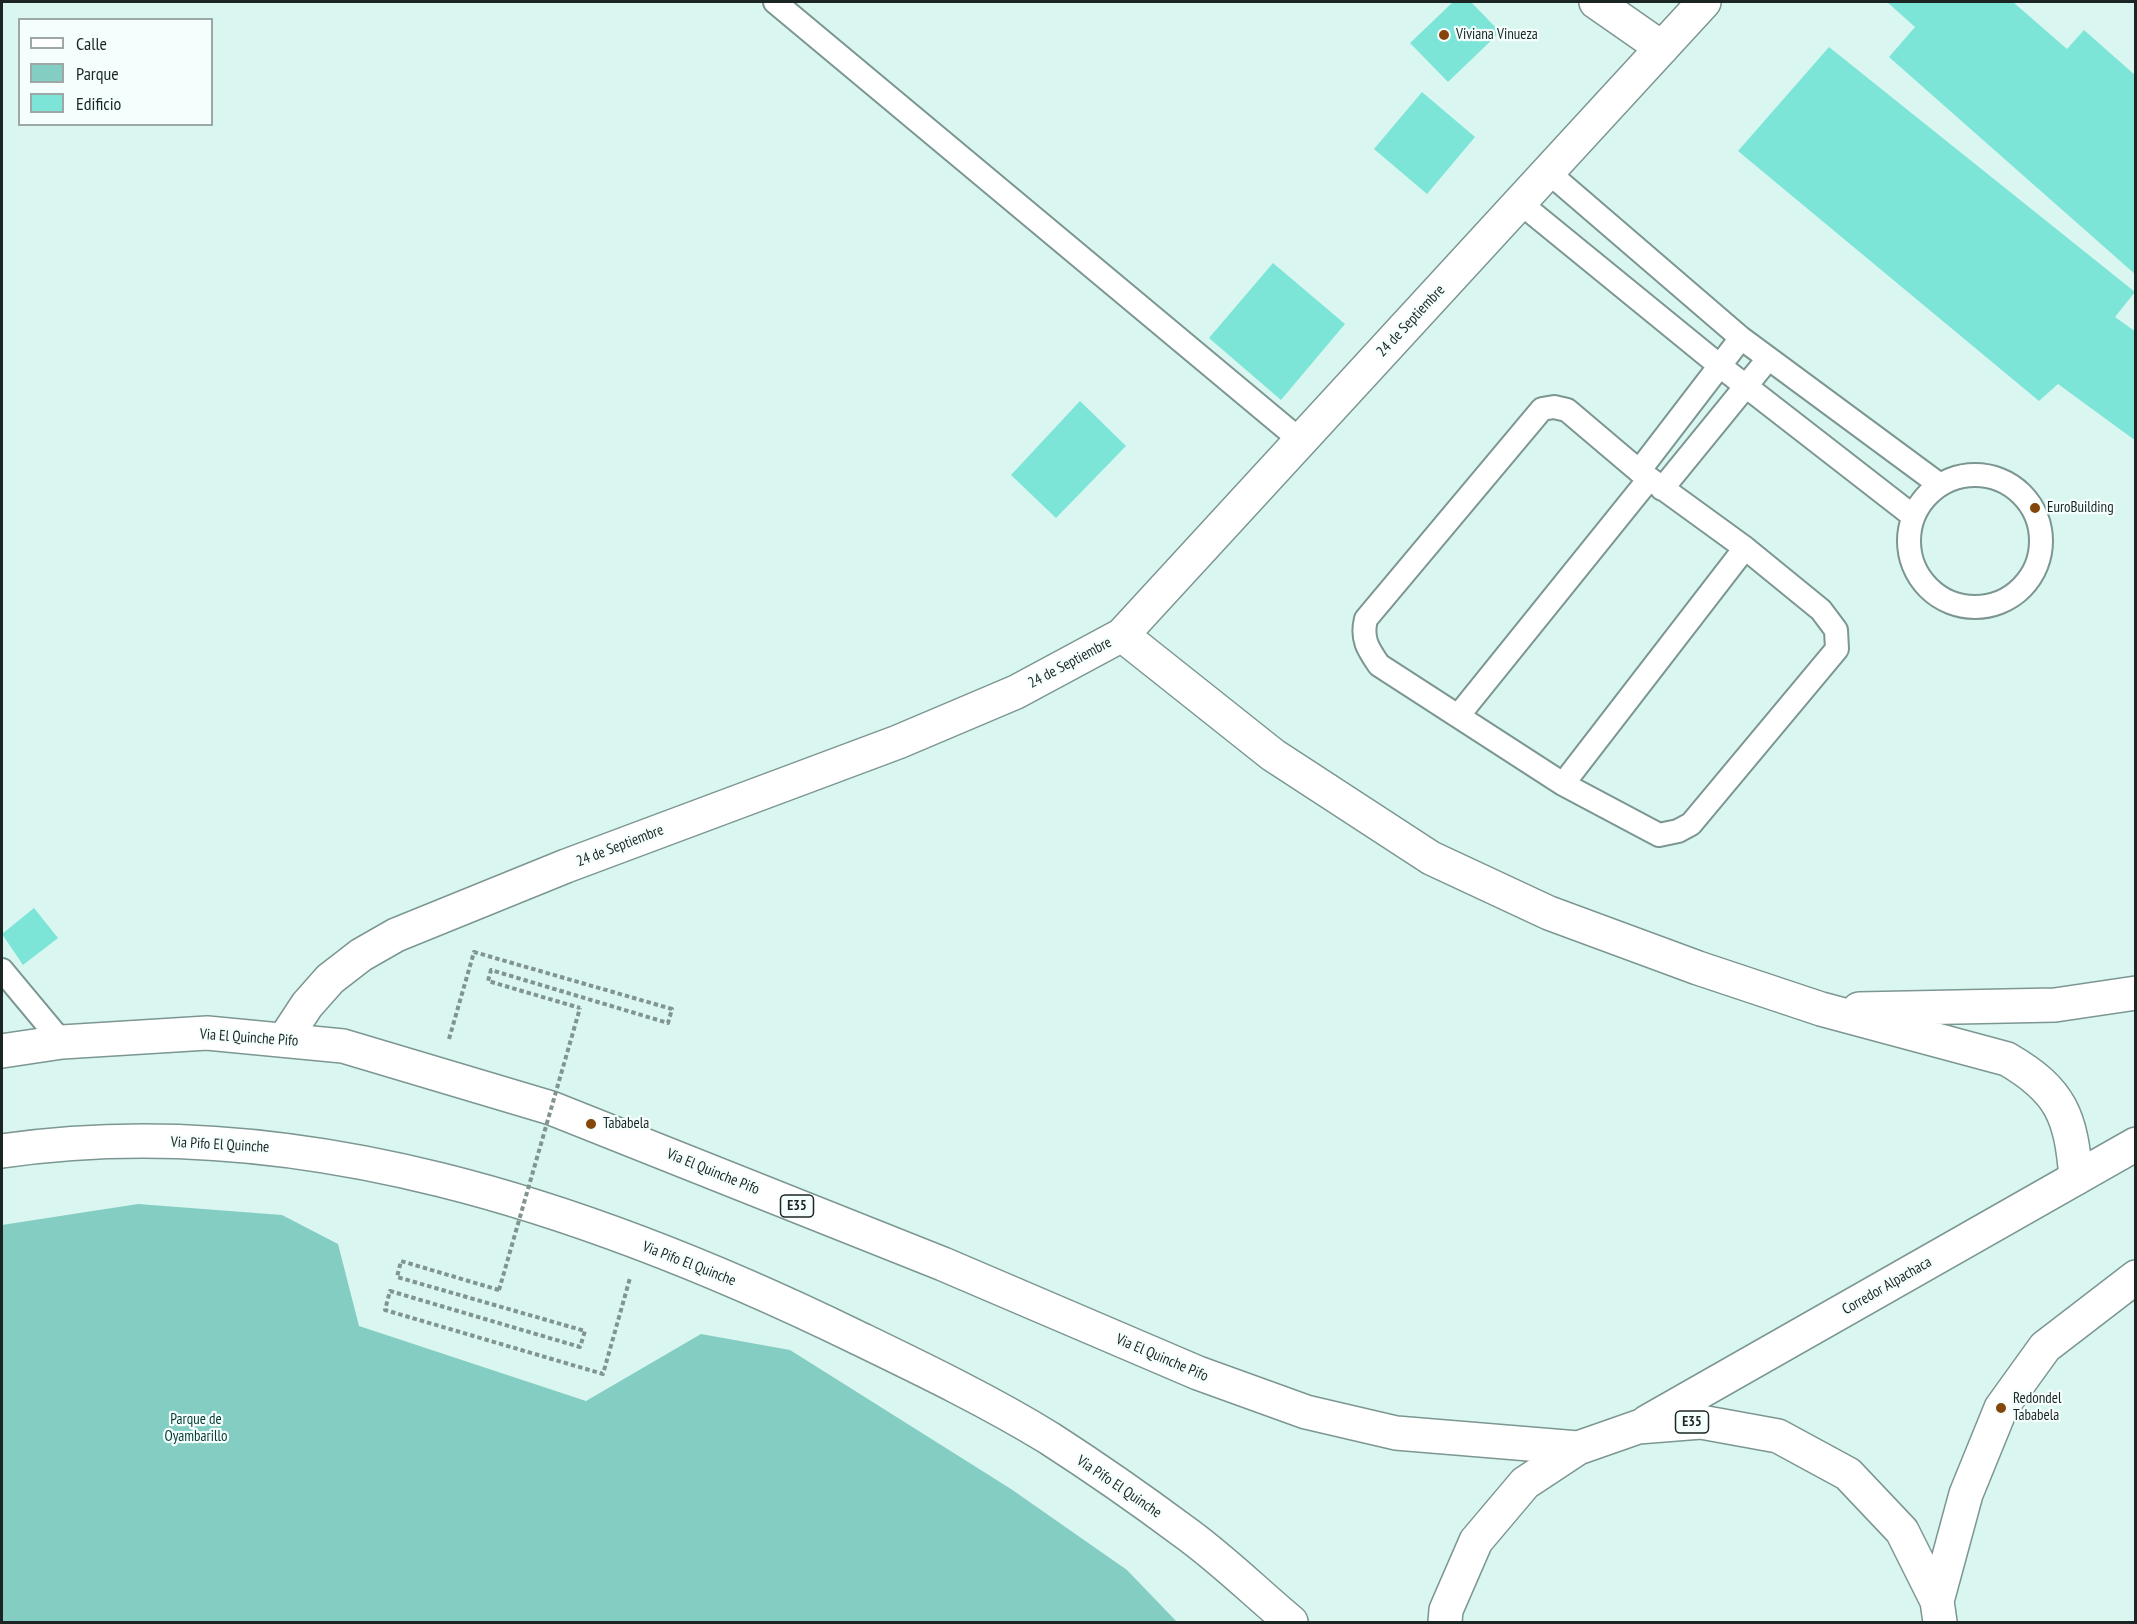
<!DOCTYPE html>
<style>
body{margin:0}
#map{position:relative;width:2137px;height:1624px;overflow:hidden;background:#daf6f1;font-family:"PT Sans Narrow",sans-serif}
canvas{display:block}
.frame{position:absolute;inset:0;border:3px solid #1b2624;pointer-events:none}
.legend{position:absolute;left:18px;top:18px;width:195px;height:108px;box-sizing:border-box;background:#f4fffd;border:2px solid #9da8a6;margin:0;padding:8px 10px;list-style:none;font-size:18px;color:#1b2624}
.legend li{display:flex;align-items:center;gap:12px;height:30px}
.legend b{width:30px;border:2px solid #9da8a6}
</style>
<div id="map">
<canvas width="2137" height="1624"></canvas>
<div class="frame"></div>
<ul class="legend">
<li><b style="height:8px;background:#fff"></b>Calle</li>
<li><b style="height:16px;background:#83cdc3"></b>Parque</li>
<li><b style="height:16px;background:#7ce5d8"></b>Edificio</li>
</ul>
</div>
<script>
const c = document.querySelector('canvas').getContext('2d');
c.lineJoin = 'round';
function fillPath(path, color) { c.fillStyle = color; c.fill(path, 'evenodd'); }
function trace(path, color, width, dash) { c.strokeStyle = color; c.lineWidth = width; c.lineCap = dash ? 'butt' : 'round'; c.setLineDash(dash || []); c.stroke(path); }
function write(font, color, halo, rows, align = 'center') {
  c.font = font + ' "PT Sans Narrow",sans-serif'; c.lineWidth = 4.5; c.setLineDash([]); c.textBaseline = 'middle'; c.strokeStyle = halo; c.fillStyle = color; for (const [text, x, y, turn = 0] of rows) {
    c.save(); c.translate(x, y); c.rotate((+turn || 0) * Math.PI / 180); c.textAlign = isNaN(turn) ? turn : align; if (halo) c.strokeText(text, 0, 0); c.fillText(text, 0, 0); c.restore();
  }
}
fillPath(new Path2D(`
 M138,1204L282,1215L338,1244L359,1326L586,1401L701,1334L790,1350L1011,1489L1127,1570L1177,1622H2V1225Z`), '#83cdc3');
fillPath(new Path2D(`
 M1453,2H1471L1500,32L1448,82L1410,43Z
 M1887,2H2013L2067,49L2084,30L2136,76V275L1889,57L1915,27Z
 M1829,47L2135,292L2115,317L2136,332V441L2058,384L2039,401L1738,151Z
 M1422,92L1475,137L1427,194L1374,149Z
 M1273,263L1345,324L1281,400L1209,338Z
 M1080,401L1126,446L1056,518L1011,475Z
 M34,908L58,938L23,965L2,934Z`), '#7ce5d8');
const service = new Path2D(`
 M775,2L1300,440
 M1548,172L1741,338L1940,485
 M1519,202L1720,366L1913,516
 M1554,407L1567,410L1639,471L1745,548L1821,610L1836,630L1837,649L1691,824L1678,831L1659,835L1563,784L1379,665C1368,649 1361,639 1366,619L1542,409Z
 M1639,471L1741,338
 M1909 541a66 66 0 1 1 132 0a66 66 0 1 1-132 0Z
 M1662,489L1768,359
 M1458,716L1649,479
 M1563,784L1745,548
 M2,970L62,1042`);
const minor = new Path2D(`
 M1596,2L1662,48
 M1122,635L1273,755L1431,858L1549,913L1698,968L1821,1009L2007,1059C2062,1091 2071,1117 2076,1178
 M1859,1009L2055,1005L2136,993
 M284,1040L307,1005L330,979L361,955L396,935L566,866L898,742L1016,692L1122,635L1704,2`);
const trunk = new Path2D(`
 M2,1051L62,1042L207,1033L343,1046L551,1108L943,1264L1198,1373L1306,1412L1396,1433L1578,1448
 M2,1151C296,1108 593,1209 854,1336C920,1368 987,1400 1049,1438C1094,1467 1140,1499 1183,1531C1221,1558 1255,1592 1291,1622
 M1647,1422L2136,1144
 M1937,1601L1966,1494L2001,1408L2045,1347L2136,1277
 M1445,1622L1446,1610L1476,1541L1525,1483L1578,1448L1638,1427L1701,1422L1778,1436L1848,1474L1902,1531L1937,1601L1940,1622`);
trace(service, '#7c9692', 26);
trace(minor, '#7c9692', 36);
trace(trunk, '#7c9692', 36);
trace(new Path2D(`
 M449,1039L474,952L672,1009L668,1023L491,970L488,981L580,1008
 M499,1290L401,1261L397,1277L585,1331L580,1347L390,1291L385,1310L603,1374L630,1278`), '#809490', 4, [4.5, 3]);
trace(service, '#fff', 22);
trace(minor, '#fff', 33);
trace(trunk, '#fff', 33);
trace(new Path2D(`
 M499,1290L580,1008`), '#809490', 4, [4.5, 3]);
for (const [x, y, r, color] of [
 [1444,35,6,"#854709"],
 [2035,508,6,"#854709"],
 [591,1124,6,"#854709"],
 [2001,1408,6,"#854709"]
]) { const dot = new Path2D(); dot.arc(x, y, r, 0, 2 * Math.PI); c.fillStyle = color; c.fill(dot); trace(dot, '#f4fffd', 2); }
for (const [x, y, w] of [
 [797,1206,33],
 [1692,1422,33]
]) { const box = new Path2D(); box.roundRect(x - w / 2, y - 11, w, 22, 4.5); c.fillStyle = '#f4fffd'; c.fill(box); trace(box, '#1b2624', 1.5); }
write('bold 14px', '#1b2624', null, [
 ["E35",797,1206],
 ["E35",1692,1422]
]);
write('15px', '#1b2624', '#f4fffd', [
 ["Viviana Vinueza",1456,35],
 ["EuroBuilding",2047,508],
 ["Tababela",603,1124],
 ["Redondel",2013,1399],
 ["Tababela",2013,1416]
], 'left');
write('15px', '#1b2624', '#f4fffd', [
 ["24 de Septiembre",1411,321,-47],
 ["24 de Septiembre",1070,663,-28],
 ["24 de Septiembre",620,846,-21],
 ["Via El Quinche Pifo",249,1038,4],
 ["Via Pifo El Quinche",220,1145,3],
 ["Via El Quinche Pifo",713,1172,22],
 ["Via Pifo El Quinche",689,1264,21],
 ["Corredor Alpachaca",1887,1286,-30],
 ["Via El Quinche Pifo",1162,1358,23],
 ["Via Pifo El Quinche",1119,1487,34]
]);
write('15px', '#053934', '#f4fffd', [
 ["Parque de",196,1420],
 ["Oyambarillo",196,1437]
]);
</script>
